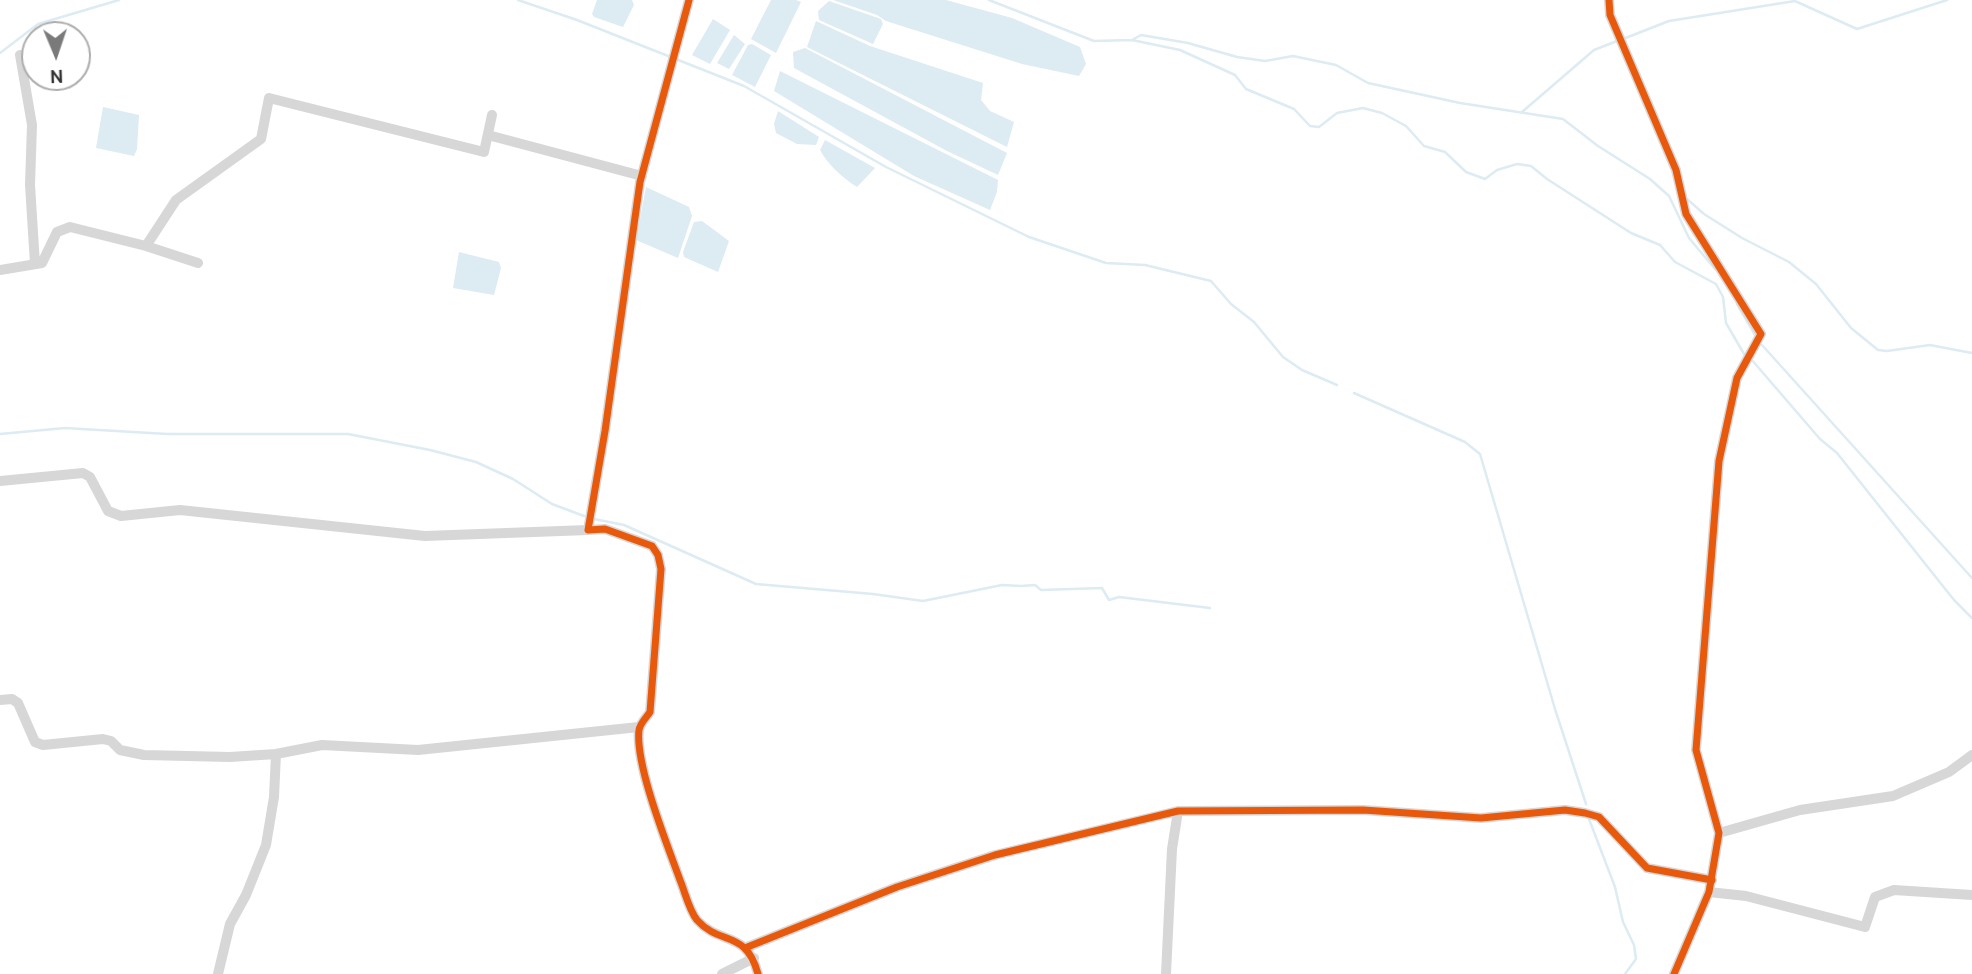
<!DOCTYPE html>
<style>
body{margin:0}
#map{position:relative;width:1972px;height:974px;overflow:hidden;background:#fff;font-family:Overpass,sans-serif}
canvas{display:block}
.north{position:absolute;left:21px;top:21px;width:70px;height:70px;box-sizing:border-box;background:#fff;border:2px solid #adadad;border-radius:50%;rotate:178deg;font-size:19px;font-weight:700;line-height:28px;text-align:center;color:#333}
.north::after{content:'';display:block;margin:auto;width:24px;height:32px;background:#7a7a7a;clip-path:polygon(50% 0,100% 100%,50% 72%,0 100%)}
</style>
<div id="map">
<canvas width="1972" height="974"></canvas>
<div class="north">N</div>
</div>
<script>
const c = document.querySelector('canvas').getContext('2d');
c.lineJoin = 'round';
function fillPath(path, color) { c.fillStyle = color; c.fill(path, 'evenodd'); }
function trace(path, color, width, dash) { c.strokeStyle = color; c.lineWidth = width; c.lineCap = dash ? 'butt' : 'round'; c.setLineDash(dash || []); c.stroke(path); }
fillPath(new Path2D(`
 M597,0H632L634,5L623,27L594,17L592,14Z
 M771,0H796L801,2L776,53L751,39Z
 M833,0H946L1012,18L1080,47L1086,64L1079,76L1022,64L886,21L877,15Z
 M829,1L881,19L883,24L873,44L819,20L818,11Z
 M713,19L730,30L710,64L692,55Z
 M816,21L870,46L983,83L981,100L990,111L1014,122L1007,147L807,47Z
 M734,35L745,44L729,69L717,63Z
 M752,44L771,55L755,87L732,75L748,45Z
 M805,48L1007,153L998,175L947,151L794,68L793,52Z
 M780,71L998,180L997,192L990,210L914,176L774,91Z
 M103,107L139,115L137,149L134,156L96,148Z
 M778,111L819,137L816,145L797,144L776,133L774,124Z
 M825,140L875,168L857,187C844,179 827,164 820,150Z
 M646,187L689,207L692,216L678,258L636,240Z
 M702,221L729,241L718,272L684,257L683,252L694,222Z
 M459,252L499,262L501,268L494,295L453,288Z`), '#ddebf3');
trace(new Path2D(`
 M518,0L577,20L744,86L886,167L1029,237L1106,263L1145,265L1211,281L1231,304L1254,322L1283,357L1302,370L1337,385
 M989,0L1094,41L1132,40L1180,50L1235,75L1246,89L1294,109L1310,126L1319,127L1337,113L1363,108L1382,113L1406,126L1424,146L1445,152L1466,172L1485,179L1497,170L1517,164L1531,166L1547,179L1631,233L1660,245L1675,262L1716,284L1723,297L1726,323L1744,354
 M1623,39L1669,21L1795,1L1857,29L1947,0
 M1132,40L1141,35L1188,43L1237,57L1265,61L1293,56L1336,65L1368,83L1460,103L1563,119L1598,146L1650,179L1669,196L1689,238L1715,269
 M0,53L38,24L119,0
 M1522,112L1594,50L1617,41
 M1687,199L1704,214L1742,238L1789,262L1816,284L1851,328L1878,350L1887,351L1930,345L1972,353
 M1737,304L1755,335
 M1762,345L1972,578
 M1751,359L1820,439L1837,453L1954,600L1972,618
 M1354,393L1465,442L1480,454L1555,709L1586,804
 M0,434L65,428L167,434H348L430,450L476,462L513,479L552,504L584,516
 M594,519L624,525L756,584L873,594L923,601L1002,585L1021,586L1035,585L1041,590L1102,588L1109,600L1119,597L1210,608
 M1589,819L1615,887L1623,922L1634,945L1636,959L1625,974`), '#ddebf3', 2.5);
trace(new Path2D(`
 M689,0L640,182L605,431L588,530L605,529L652,546L658,555L661,569L650,712C647,717 640,723 639,730C635,765 667,844 680,880C685,892 689,910 697,920C720,946 746,929 758,974
 M1609,0L1610,15L1676,170L1686,214L1761,334L1737,378L1719,461L1696,750L1719,833L1709,892L1674,974
 M20,55L32,125L30,185L35,264
 M488,135L642,176
 M146,246L176,200L261,139L269,98L484,152L492,115
 M0,270L42,263L57,232L70,227L146,246L198,263
 M0,481L83,473L90,477L108,511L121,516L180,510L425,536L588,530
 M0,700L12,699L18,703L35,742L43,745L103,739L111,741L120,750L144,755L230,757L276,754L322,745L418,750L639,727
 M1719,833L1800,810L1893,796L1949,772L1972,755
 M1709,892L1746,896L1865,927L1875,897L1894,890L1972,895
 M745,948L897,887L995,855L1178,811L1363,810L1481,818L1565,810L1585,813L1599,817L1647,868L1712,880
 M218,974L230,924L246,895L266,845L274,797L276,754
 M722,974L754,958
 M1166,974L1172,849L1178,811`), '#d7d7d7', 10);
trace(new Path2D(`
 M689,0L640,182L605,431L588,530L605,529L652,546L658,555L661,569L650,712C647,717 640,723 639,730C635,765 667,844 680,880C685,892 689,910 697,920C720,946 746,929 758,974
 M1609,0L1610,15L1676,170L1686,214L1761,334L1737,378L1719,461L1696,750L1719,833L1709,892L1674,974
 M745,948L897,887L995,855L1178,811L1363,810L1481,818L1565,810L1585,813L1599,817L1647,868L1712,880`), '#e8590c', 7);
</script>
